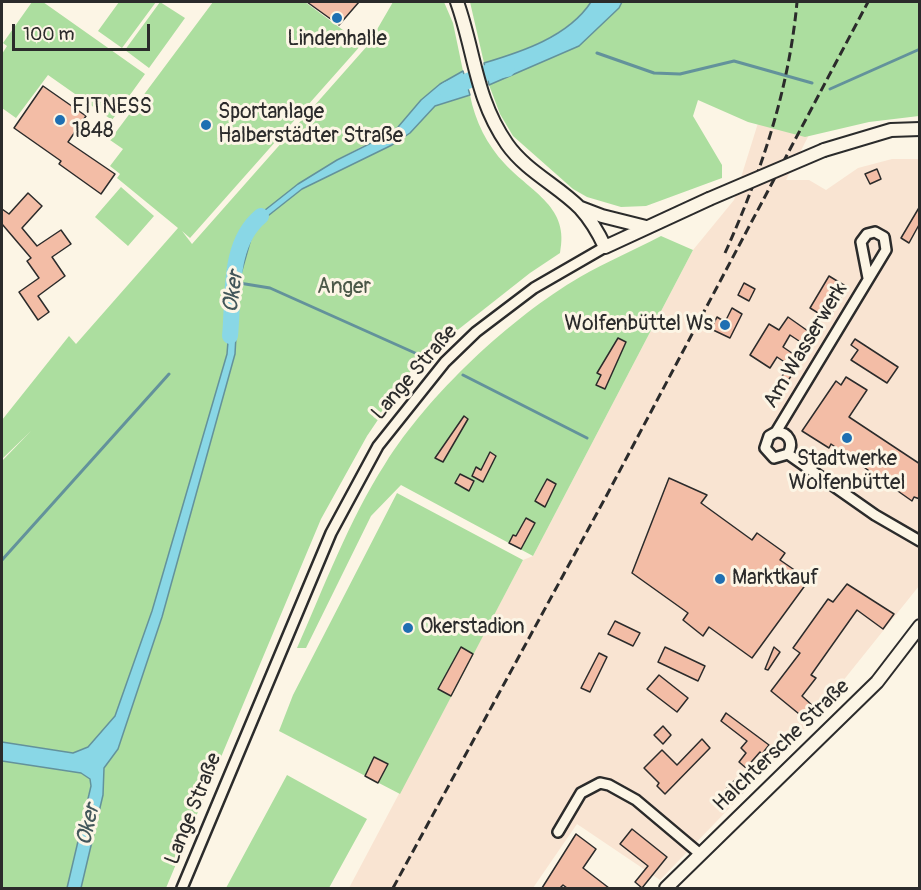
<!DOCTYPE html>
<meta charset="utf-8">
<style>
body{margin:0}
#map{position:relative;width:921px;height:890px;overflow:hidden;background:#fcf5e5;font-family:Pangolin,sans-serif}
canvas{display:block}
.frame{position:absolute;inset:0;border:3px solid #2b2b2b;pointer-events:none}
.scale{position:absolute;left:12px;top:24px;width:138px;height:27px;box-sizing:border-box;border:3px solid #2b2b2b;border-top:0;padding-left:8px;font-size:18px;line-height:21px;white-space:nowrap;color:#2b2b2b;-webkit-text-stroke:4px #fcf5e5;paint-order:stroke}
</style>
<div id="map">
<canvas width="921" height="890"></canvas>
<div class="frame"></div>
<div class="scale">100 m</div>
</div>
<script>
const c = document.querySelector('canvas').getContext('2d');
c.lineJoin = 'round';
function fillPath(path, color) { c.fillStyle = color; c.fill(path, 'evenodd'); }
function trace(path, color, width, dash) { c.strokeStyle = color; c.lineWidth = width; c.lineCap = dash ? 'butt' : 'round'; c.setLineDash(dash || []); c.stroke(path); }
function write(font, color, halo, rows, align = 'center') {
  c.font = font + ' Pangolin,sans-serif'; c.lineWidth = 6; c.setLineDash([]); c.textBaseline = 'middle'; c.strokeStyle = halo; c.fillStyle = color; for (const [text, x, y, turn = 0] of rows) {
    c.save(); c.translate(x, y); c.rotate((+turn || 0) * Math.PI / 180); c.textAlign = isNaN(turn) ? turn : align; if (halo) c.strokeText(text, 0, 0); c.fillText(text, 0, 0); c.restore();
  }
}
fillPath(new Path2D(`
 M782,46L816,121L786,180H809L826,190L858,168L892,159H919V586L798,737L660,880L577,824L533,888H349L523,560L533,556L693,250L734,200Z`), '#f9e4d2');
fillPath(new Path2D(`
 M32,2H43L145,74L112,120L48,75L16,118L2,108V54L7,46L3,43Z
 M119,2H156L122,48L98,31Z
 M160,2L185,18L149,68L125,50Z
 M213,2H305L362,44L190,238L182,231L192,244L368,45L393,2H444L453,23L463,71L440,84L421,100L398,127L337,160L249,229L233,277L227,354L152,611L115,716L88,747L73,753L2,742V461L31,431L2,459V420L69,336L76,344L178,228L117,178L120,174L110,166L123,149L110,140Z
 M470,2H591C568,36 521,52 484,63Z
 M622,2H919V116L869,122L805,137L748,122L698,100L693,116L722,165V178L646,206L621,207L587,197L573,189L513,136L500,114L489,85L579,46L619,8Z
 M470,95C475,121 487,145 505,164C532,193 570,207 560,253L530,273L417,362L367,436L321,519L166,888H81L103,795L104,768L118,749L162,617L235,354L239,281L252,235L264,219L302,189L410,133L435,106Z
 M121,187L154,216L128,246L95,217Z
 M661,236L693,250L533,556L401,485L371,516L306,648H297C324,587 349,520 385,464C428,395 510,318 580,277C606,262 634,250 661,236Z
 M397,493L523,560L400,794L279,731L293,695Z
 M2,761L81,773L90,779L91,785L67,888H2Z
 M287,775L367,819L329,888H226Z`), '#acde9f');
const water = new Path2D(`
 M591,2H622L619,8L579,46L489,85L484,63C521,52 568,37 591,2Z
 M463,71L470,95L435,106L410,133L392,145L302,189L264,219L252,235L239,281L235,354L162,617L118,749L104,768L103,795L81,888H67L91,786L90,779L81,773L2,761V742L73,753L88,747L115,716L152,611L227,354L233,277L249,229L260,214L298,184L337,160L385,136L398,127L421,100L440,84Z`);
fillPath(water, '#89d7e6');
trace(water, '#63929b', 1.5);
trace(new Path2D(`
 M597,53L654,73L680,74L734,61L812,83
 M830,89L920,49
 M233,282L270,288L424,357
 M463,375L587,438
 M2,560L169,374`), '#63929b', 3);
trace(new Path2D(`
 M447,90L486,73L507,69
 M230,336C234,297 227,244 261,216`), '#89d7e6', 16);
const building = new Path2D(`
 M307,2H359L339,25Z
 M43,86L86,116L68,142L115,174L101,194L59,164L61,161L14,128Z
 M877,169L881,179L870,184L865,174Z
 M28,193L42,206L22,228L37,246L61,230L71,244L52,257L65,276L38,296L49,312L38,320L19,292L39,278L27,261L31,258L2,224V209L9,214Z
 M920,206V223L909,243L901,238Z
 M829,276L847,287L828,319L810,308Z
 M744,283L755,289L749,301L738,295Z
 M732,308L742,314L730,338L711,329L717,317L725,322Z
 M788,317L815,336L808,347L790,335L783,347L802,360L787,382L781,378L789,365L777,357L770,368L750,355L769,324L779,330Z
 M618,338L626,342L605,389L596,385L601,375L597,373Z
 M855,339L898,367L887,383L851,360L858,350L851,345Z
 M846,377L867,390L849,417L920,464V499L914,497L912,501L831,444L829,448L802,431L836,381L841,385Z
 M464,416L468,419L443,462L435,458Z
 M490,452L496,456L483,482L472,476L476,467L481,470Z
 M460,474L474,481L469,491L455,483Z
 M669,478L707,495L701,503L752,540L757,533L785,553L780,560L809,580L752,658L709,627L703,636L683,620L688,613L632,573Z
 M547,479L556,484L545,507L535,501Z
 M526,518L535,523L521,549L509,543L513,535L516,536Z
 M847,584L894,614L883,629L857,610L811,675L816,678L802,696L814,707L804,718L771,691L800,653L793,648L828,599L833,602Z
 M615,621L640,633L633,646L608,634Z
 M461,647L473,654L451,696L438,689Z
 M665,647L705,666L698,681L658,662Z
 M774,647L780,652L768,670L765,669Z
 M599,653L607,657L590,692L581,688Z
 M659,675L688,698L677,712L647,689Z
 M726,713L769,745L762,754L760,752L746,768L739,762L746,753L741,748L747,741L721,721Z
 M663,726L671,735L663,744L654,735Z
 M702,739L710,748L665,794L657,786L659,783L644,768L662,750L677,765Z
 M374,757L388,764L378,783L365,776Z
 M747,776L753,782L736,799L726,789L735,780L739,784Z
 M632,829L667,857L642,888L635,882L648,866L620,844Z
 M576,834L596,849L583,868L609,888H567L563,885L560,888H542Z`);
fillPath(building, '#f3bda6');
trace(building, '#2b2b2b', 1.5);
const minor = new Path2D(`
 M868,278L861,242L867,234L875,232L884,237L886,250L776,432C789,432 794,443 788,454L875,515L920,541
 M776,432L769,436L765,448L774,458L788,454
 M558,832L581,793L600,783L609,785L636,800L699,853
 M182,888L331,533L378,446L445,362L476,332L534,288L605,247`);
const major = new Path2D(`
 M457,2C475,52 475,98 507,144C526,171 557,185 580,208C591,220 598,232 605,247L709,199
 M824,150L891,130L920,129
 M581,208L602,216L646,227
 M666,888L877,682L920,626`);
trace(minor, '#2b2b2b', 14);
trace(major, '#2b2b2b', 16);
trace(minor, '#fcf5e5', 9);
trace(major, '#fcf5e5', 12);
trace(new Path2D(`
 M725,253C761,173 789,90 797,2
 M393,888L609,491L868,2`), '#2b2b2b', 3, [9, 4.5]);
const majorBridge = new Path2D(`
 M709,199L824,150`);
trace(majorBridge, '#2b2b2b', 16, []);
trace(majorBridge, '#fcf5e5', 12);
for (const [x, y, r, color] of [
 [337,18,6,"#1f6fb2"],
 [60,120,6,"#1f6fb2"],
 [206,125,6,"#1f6fb2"],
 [725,325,6,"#1f6fb2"],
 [847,438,6,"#1f6fb2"],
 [720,579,6,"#1f6fb2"],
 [408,628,6,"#1f6fb2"]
]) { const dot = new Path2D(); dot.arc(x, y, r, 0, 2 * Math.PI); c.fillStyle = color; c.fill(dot); trace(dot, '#fcf5e5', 2); }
write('21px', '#2b2b2b', '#fcf5e5', [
 ["Lindenhalle",337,40,"center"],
 ["FITNESS",72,108],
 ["1848",72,132],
 ["Sportanlage",218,113],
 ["Halberstädter Straße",218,137],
 ["Wolfenbüttel Ws",713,325,"right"],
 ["Stadtwerke",847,460,"center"],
 ["Wolfenbüttel",847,484,"center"],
 ["Marktkauf",732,579],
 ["Okerstadion",420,628]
], 'left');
write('21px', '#4b5848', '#fcf5e5', [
 ["Anger",344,288]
]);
write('21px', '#2b2b2b', '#fcf5e5', [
 ["Am Wasserwerk",806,346,-59],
 ["Lange Straße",415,373,-49],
 ["Halchtersche Straße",782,746,-44],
 ["Lange Straße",194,809,-68]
]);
write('italic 22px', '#42565a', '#fcf5e5', [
 ["Oker",234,292,-82],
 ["Oker",89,825,-77]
]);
</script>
